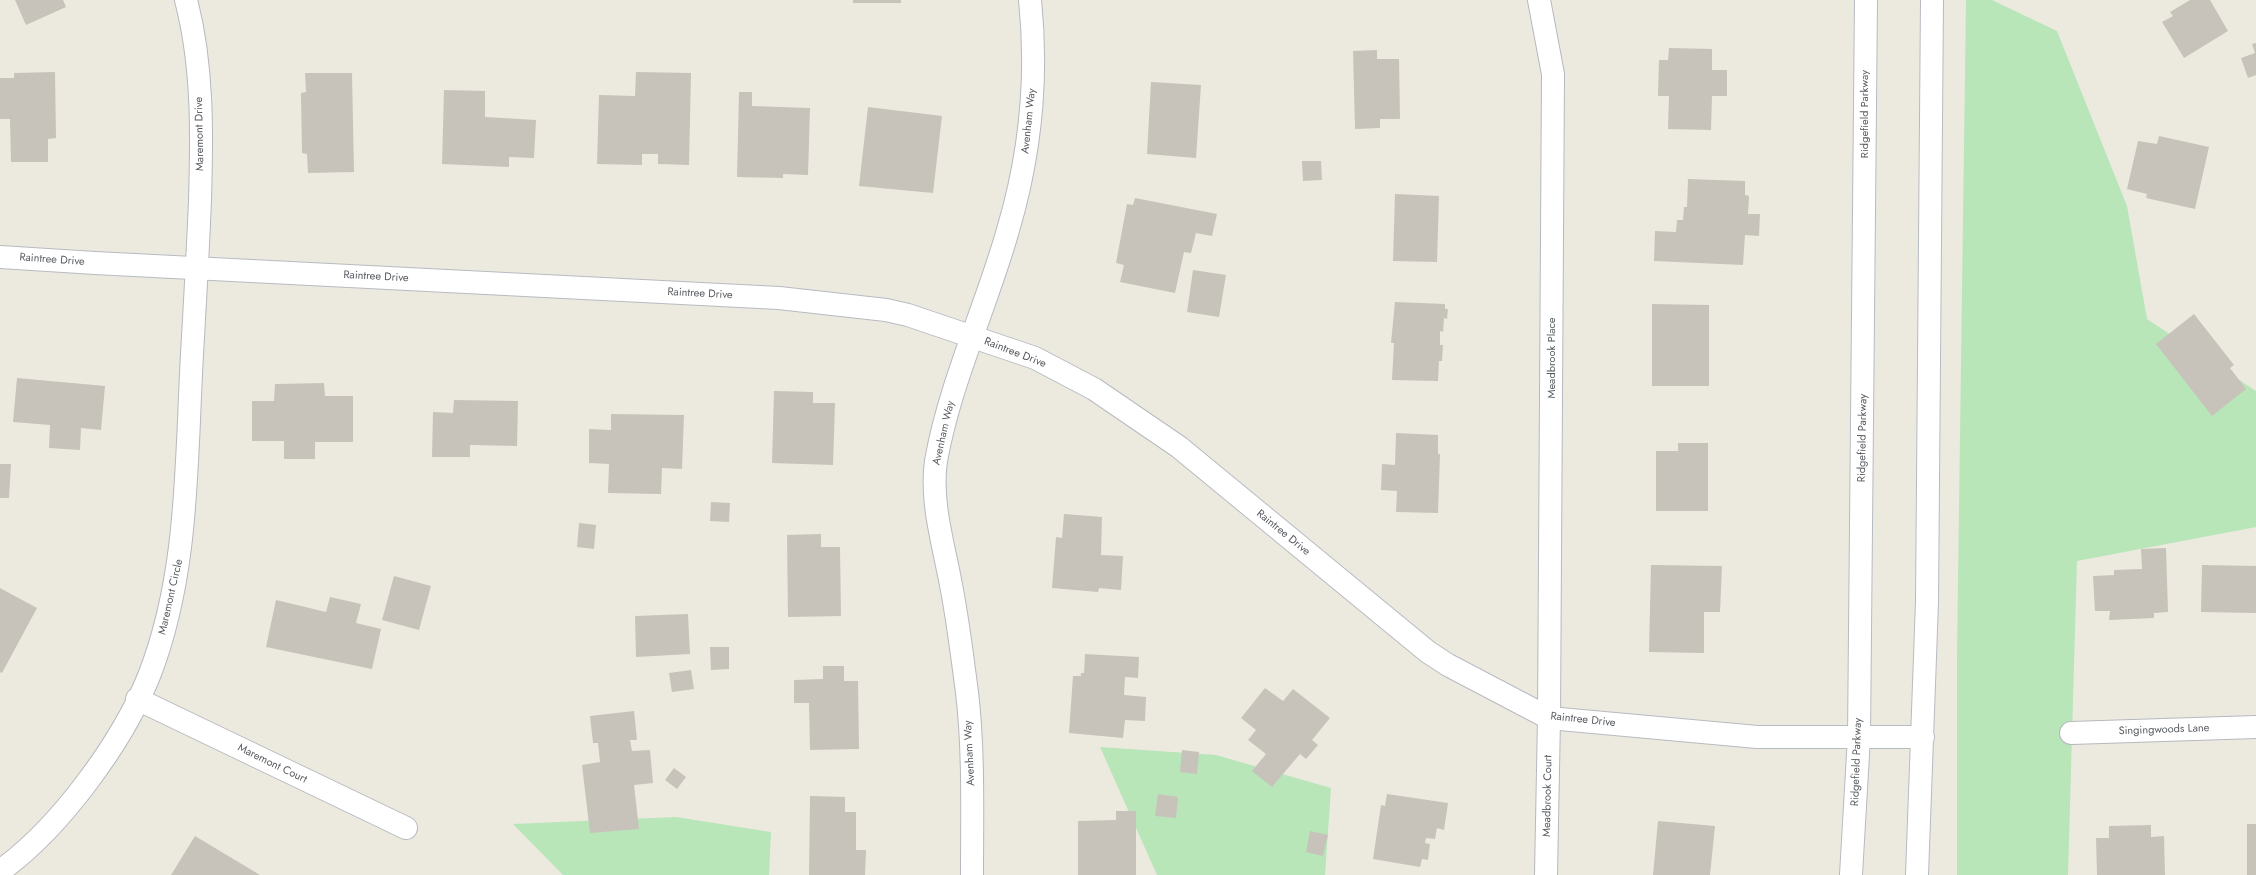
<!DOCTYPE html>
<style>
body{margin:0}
canvas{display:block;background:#ece9de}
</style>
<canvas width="2256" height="875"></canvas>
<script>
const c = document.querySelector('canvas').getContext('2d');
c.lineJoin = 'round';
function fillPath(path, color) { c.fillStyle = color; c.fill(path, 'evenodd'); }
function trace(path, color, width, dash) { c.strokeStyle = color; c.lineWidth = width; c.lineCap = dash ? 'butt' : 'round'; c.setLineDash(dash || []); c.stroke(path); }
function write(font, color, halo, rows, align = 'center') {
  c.font = font + ' Jost,sans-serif'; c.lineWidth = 4; c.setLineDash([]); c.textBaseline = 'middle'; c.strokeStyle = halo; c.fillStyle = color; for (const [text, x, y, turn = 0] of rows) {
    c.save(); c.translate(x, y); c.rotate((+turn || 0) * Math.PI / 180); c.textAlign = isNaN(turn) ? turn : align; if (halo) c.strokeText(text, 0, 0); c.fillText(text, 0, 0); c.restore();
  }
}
fillPath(new Path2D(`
 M1966,0H1992L2057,31L2127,206L2147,319L2256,391V527L2077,561L2068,875H1957V655Z
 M1100,747L1216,755L1331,788L1325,875H1157Z
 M676,817L771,832L769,875H563L513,824Z`), '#b8e6b9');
fillPath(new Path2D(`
 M15,0H63L66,7L26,25Z
 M853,0H901V3H853Z
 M2190,0H2210L2228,31L2184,58L2162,22L2173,16L2170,12Z
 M2256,43V75L2248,78L2241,58L2255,53L2252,44Z
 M1669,48L1712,49V70H1727V96H1712L1711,130L1668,129L1669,96H1658L1659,60H1668Z
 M1377,50V59H1399L1400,119H1380V128L1355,129L1353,51Z
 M55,72L56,138L48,139V162H11L10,119H0V78H14V73Z
 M636,72L691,73L689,165L658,164V154H642V165L597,164L599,95L635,96Z
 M305,73H352L354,172L308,173L307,154L302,153L301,93L306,92Z
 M1151,82L1201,85L1196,158L1147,154Z
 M444,90L485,91V117L536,120L534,158L509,157V167L442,164Z
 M739,92H752V106L810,108L808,175L783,174V178L737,177Z
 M868,107L942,116L933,193L859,186Z
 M2159,136L2209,147L2195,209L2146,198L2147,194L2127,189L2138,141L2157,144Z
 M1302,161H1321L1322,180L1303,181Z
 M1688,179L1745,181V195L1749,196L1748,214H1760L1759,236L1745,235L1743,265L1654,261L1655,231L1676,232L1677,220H1683L1684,207H1687Z
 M1395,194L1439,196L1437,262L1393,261Z
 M1135,198L1217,214L1212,236L1196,233L1191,253L1184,252L1175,293L1120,282L1124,265L1116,263L1127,204L1133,205Z
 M1193,270L1226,275L1219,317L1187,312Z
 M1395,302L1445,304V309H1448L1447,319L1444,318L1443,332L1440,331V345H1443L1442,361H1439L1438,381L1392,380L1394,343H1391Z
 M1652,304L1709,305V386H1652Z
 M2194,314L2234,365L2230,368L2246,389L2212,416L2156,344Z
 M17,378L105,386L101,430L81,428L80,450L49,448L50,425L13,422Z
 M324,383L325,396H353V442H315V459H284V441H252V401H274L275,384Z
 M774,391L813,392V403H835L833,465L772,463Z
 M454,400L518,401L517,446L470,445V457H432L433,412L453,413Z
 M611,414L684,415L682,469L662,468L661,494L608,493L609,464L589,463V429L611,430Z
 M1396,433L1438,435V454H1440L1438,513L1396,512L1397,491L1381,490L1382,464L1395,465Z
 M1678,443H1708V511H1656V451H1678Z
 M0,464H11L9,498H0Z
 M711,502L730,503L729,522L710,521Z
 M1064,514L1102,517L1101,555L1123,556L1121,590L1099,588L1098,592L1052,588L1056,537L1062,538Z
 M579,523L596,525L594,549L577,547Z
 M821,534V547H840L841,616L788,617L787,535Z
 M2166,548L2168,612L2154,613V618L2109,620L2110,611H2095L2093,576L2114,575V570L2142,569L2141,549Z
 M1651,565L1722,566L1720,612H1704V653L1649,652Z
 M2202,565L2256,566V613L2201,612Z
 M394,576L431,586L419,630L382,620Z
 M0,588L37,608L2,673L0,672Z
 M330,597L361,604L356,623L381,629L372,669L266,647L276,600L326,612Z
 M688,614L690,654L636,657L635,616Z
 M710,647H729V669L711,670Z
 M1085,654L1139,657L1138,678L1125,677L1124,695L1146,697L1145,721L1125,720L1123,738L1069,733L1073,676H1081V673H1084Z
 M823,666H844V681H858L859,749L810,750L809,703H794V680L823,679Z
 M691,670L694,689L672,692L669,673Z
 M1265,688L1283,701L1293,689L1330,718L1312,740L1318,745L1306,759L1300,754L1272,787L1252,771L1266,754L1248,740L1256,730L1241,718Z
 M634,711L637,740H630L632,751L650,750L653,783L634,785L639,829L590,833L582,765L600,762L598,743H593L590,716Z
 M1182,750L1199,752L1197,774L1180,772Z
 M674,768L686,777L677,789L665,780Z
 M1158,794L1178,797L1176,818L1155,816Z
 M1387,794L1448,803L1444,830L1437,828L1435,839L1426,838L1425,843L1430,844L1428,860L1422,859L1420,867L1373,859L1381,805L1385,806Z
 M810,796L845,797V812H856V850H866L865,875H809Z
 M1116,811H1136V875H1078V821L1116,820Z
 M1658,821L1715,826L1710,875H1653Z
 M2247,824H2256V875H2247Z
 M2151,825V837L2164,836L2165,875H2097L2096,838H2109V826Z
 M1310,831L1328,835L1323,856L1306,852Z
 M195,836L260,875H171Z`), '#c7c3bb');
const street = new Path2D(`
 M1539,0L1553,74L1549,718L1546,875
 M137,699L406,828
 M2071,733L2256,727
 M0,871C59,829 122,743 149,676C189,574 186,462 192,354C195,302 198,251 200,200C202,133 203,65 186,0
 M972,875C972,814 974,752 967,692C962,656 958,620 951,585C944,546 930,502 936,461C950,382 986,308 1008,230C1030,156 1038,77 1030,0`);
const secondary = new Path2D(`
 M0,257L95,263L779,298L886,310L908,315L1035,358L1094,389L1179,447L1428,652L1448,665L1549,718L1757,737H1923
 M1851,875L1859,737L1866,0
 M1917,875L1927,602L1932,0`);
trace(street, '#b6b9bf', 24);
trace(secondary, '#b7bbc2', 24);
trace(street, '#fff', 22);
trace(secondary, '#fff', 22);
write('11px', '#575b61', '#fff', [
 ["Ridgefield Parkway",1865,114,-90],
 ["Avenham Way",1029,121,-84],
 ["Maremont Drive",200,134,-91],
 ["Raintree Drive",52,260,4],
 ["Raintree Drive",376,277,3],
 ["Raintree Drive",700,294,3],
 ["Raintree Drive",1015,353,21],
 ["Meadbrook Place",1552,358,-90],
 ["Avenham Way",944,433,-77],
 ["Ridgefield Parkway",1863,438,-89],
 ["Raintree Drive",1283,533,39],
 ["Maremont Circle",171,597,-77],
 ["Raintree Drive",1583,720,6],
 ["Singingwoods Lane",2164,730,-2],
 ["Avenham Way",970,753,-93],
 ["Ridgefield Parkway",1857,762,-88],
 ["Maremont Court",272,764,26],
 ["Meadbrook Court",1548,796,-89]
]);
</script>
